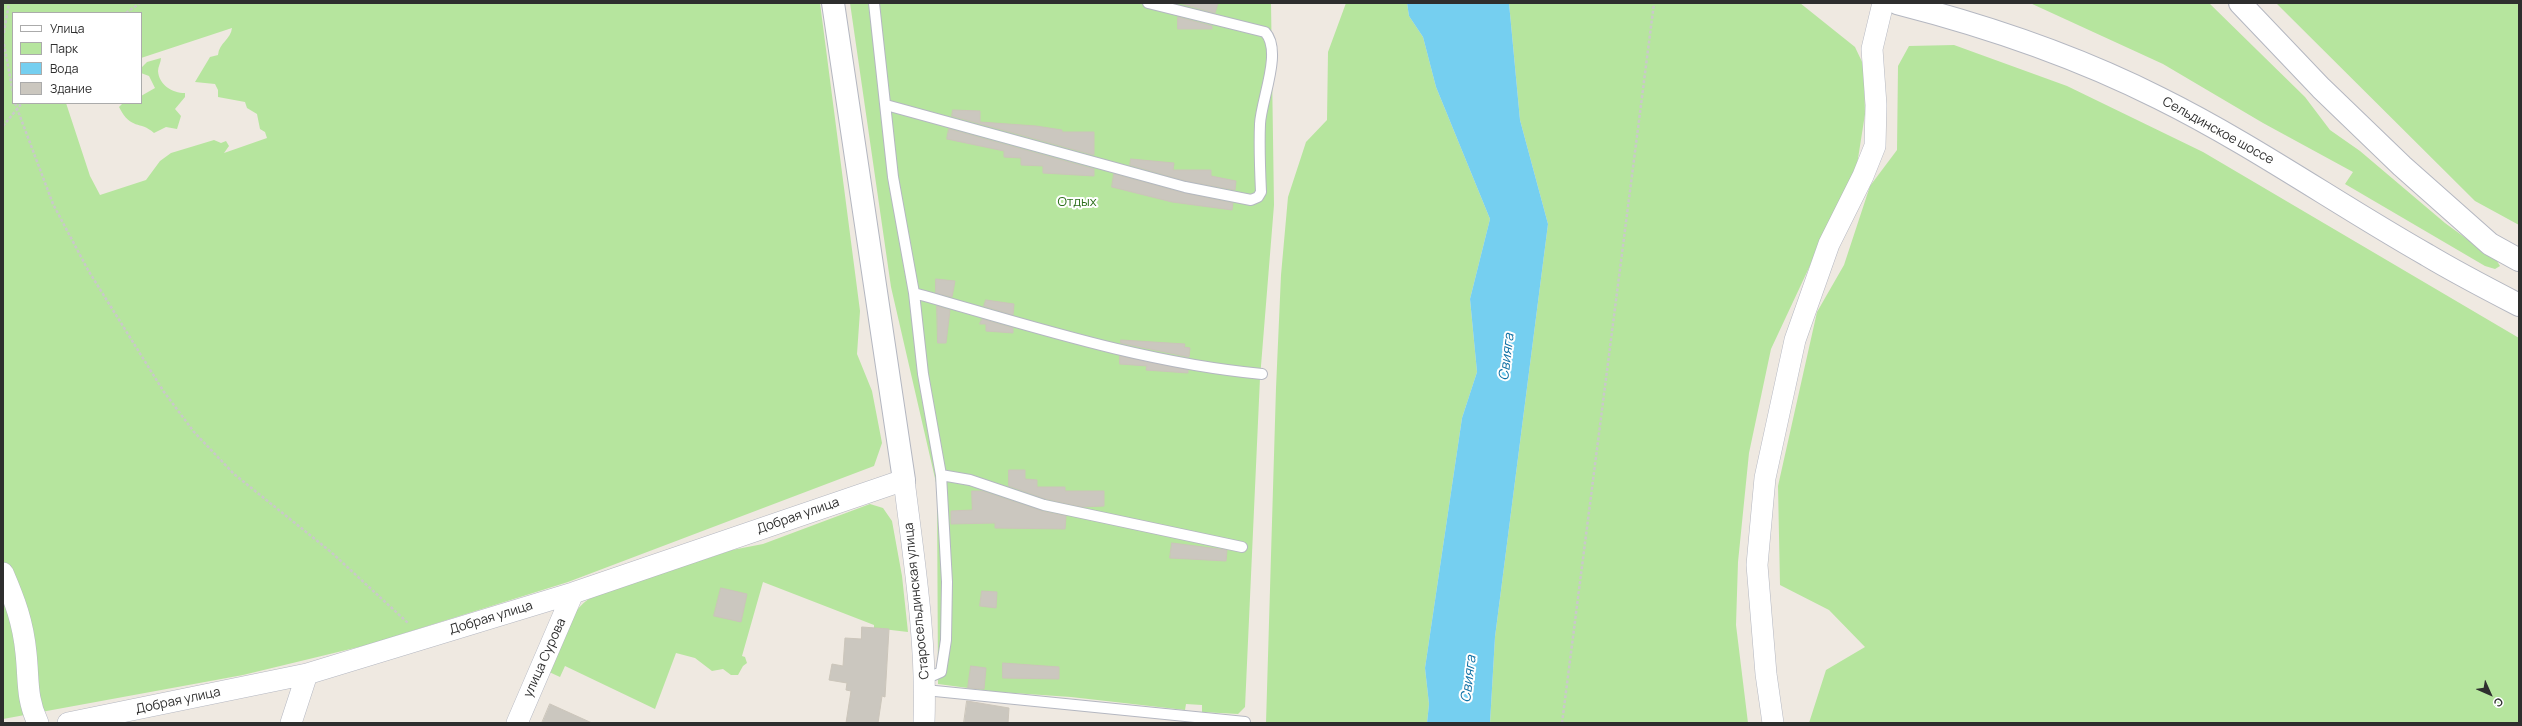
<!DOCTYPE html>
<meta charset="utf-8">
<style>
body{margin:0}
#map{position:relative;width:2522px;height:726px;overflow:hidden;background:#efe9e1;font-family:Manrope,sans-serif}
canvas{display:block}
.frame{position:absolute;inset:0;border:4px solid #2e2e2e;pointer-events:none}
.legend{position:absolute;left:12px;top:12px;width:130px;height:92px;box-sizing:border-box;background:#fff;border:1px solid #ababab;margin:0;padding:5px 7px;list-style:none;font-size:12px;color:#2e2e2e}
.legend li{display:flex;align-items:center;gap:8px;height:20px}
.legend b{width:20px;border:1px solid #ababab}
.north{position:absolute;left:2470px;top:674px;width:40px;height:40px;-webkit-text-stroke:3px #fff;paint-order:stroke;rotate:135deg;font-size:11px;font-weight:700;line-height:16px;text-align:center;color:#2e2e2e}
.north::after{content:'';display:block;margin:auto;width:14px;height:18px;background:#2e2e2e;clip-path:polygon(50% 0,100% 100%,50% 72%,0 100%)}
</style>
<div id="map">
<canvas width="2522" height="726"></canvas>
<div class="frame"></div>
<ul class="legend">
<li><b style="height:5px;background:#fff"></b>Улица</li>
<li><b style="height:11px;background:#b6e59e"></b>Парк</li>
<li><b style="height:11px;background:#75cff0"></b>Вода</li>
<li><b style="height:11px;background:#cbc7bf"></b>Здание</li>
</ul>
<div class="north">С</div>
</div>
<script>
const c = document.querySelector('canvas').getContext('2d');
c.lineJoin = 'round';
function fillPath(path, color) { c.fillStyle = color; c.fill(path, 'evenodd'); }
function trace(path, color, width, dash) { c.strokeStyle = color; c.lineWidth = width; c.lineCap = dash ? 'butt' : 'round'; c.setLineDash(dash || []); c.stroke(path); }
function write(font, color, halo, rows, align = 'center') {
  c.font = font + ' Manrope,sans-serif'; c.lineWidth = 4; c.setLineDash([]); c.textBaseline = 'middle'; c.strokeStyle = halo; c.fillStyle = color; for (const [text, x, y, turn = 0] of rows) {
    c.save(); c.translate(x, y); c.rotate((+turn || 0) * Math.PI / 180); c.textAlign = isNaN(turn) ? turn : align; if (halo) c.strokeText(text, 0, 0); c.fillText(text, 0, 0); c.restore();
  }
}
fillPath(new Path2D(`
 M3,3H820L860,311L857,354L872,391L882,443L874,466L568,582L367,645L243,675L3,719ZM13,13H141V58L232,28C231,39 219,43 218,55L210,57L195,82L215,84L218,90V97L245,102L247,108L257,114L260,129L265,132L267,138L224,153L229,146L226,141L221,143L214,140L171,153L160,161L146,180L100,195L90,176L66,103H13Z
 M850,3H1271L1274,205L1260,378L1245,707L1238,714L1202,712V705L1186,704L1185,710L1071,697L998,692L938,684L937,487L891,287Z
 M1346,3H1407L1409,16L1423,37L1436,87L1490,219L1470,299L1477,372L1462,418L1425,668L1429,704L1427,723H1266L1276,388L1281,275L1288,197L1306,142L1327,120L1328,52Z
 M1509,3H1800L1855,47L1864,66L1865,114L1857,165L1771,349L1749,453L1738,562L1736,625L1748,723H1490L1495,637L1548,224L1520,120Z
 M2030,3H2209L2305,97L2330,130L2360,151L2445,223L2497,261L2500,266L2495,269L2485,266L2345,184L2353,172L2263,123L2163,64Z
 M2276,3H2519V225L2475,201Z
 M1954,45L2067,86L2203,152L2519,338V723H1809L1826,670L1865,647L1829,610L1780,585L1778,486L1817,312L1844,265L1870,186L1897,150L1898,66L1909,46Z
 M161,58C161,62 158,67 158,71C159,85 172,93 185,93V97L175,109L181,116L177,129L166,127L154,133C140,120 131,131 119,107L123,103H141V96L155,88L149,76L141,73V68L147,62Z
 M870,504L883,508L892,521L902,576L908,632L874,628V625L763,582L742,656L745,657L747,663L743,666L738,675H731L723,669L712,671L695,658L676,653L655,709L565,666L560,677L547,671C558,648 568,610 592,597L732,550L763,544Z`), '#b6e59e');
fillPath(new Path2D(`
 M1407,3H1509L1520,120L1548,224L1495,637L1490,723H1427L1429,704L1425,668L1462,418L1477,372L1470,299L1490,219L1436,87L1423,37L1409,16Z`), '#75cff0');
const building = new Path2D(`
 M1180,3H1218L1215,13Z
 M1178,17L1212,26V29H1178Z
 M953,110L980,111V122L1036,126L1062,130V132H1094V155L952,116Z
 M949,129L1094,169V176L1043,173V166L1021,165V158L1004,157V151L947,139Z
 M1131,159L1174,163L1173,170H1211V176L1236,181L1235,190L1186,181L1130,165Z
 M1114,174L1184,193L1233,203L1232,210L1172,202L1112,187Z
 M936,279L955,281L952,297L936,293Z
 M986,300L1014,304L1013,315L984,306Z
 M937,306L950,310L946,343H938Z
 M982,319L1013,328V333L986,331V324H980Z
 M1121,340L1185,344L1184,347L1190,348L1189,357L1121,343Z
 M1120,356L1188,370V373L1146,370L1147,366L1120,364Z
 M1009,470H1025V479L1037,480V487H1065V491H1104V506L1083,507L1046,499L1009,486Z
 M972,491H982L1042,511L1066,516L1065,529L995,528V523L951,524V511L972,510Z
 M1172,543L1227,550L1226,561L1170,558Z
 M721,588L747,594L741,622L714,616Z
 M982,591L997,592L996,608L980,606Z
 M862,627L889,629L885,697L882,696L878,723H846L851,691L846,690L847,683L829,680L832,664L843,666L845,638L861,639Z
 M1003,663L1059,667V679L1003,678Z
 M971,666L986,668L984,689L968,688Z
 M967,701L1009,708L1008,723H964Z
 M550,704L592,723H542Z`);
fillPath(building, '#cbc7bf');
trace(building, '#cbc5ba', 1);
const service = new Path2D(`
 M874,3L893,177L914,293L923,374L941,475L947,582L946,640L941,672L925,679
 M886,105L1185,187L1251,200L1258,197L1261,192C1260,170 1259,147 1260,124C1261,100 1283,51 1265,32L1148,3
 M914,293C1028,325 1143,363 1262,374
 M941,475L970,480L1044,505L1242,547
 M925,690L1245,722`);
const minor = new Path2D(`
 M3,573C15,601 23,622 26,653C29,680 26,698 38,723
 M68,723L307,674L573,593L904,480C914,561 927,642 924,723
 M291,723L307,674
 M517,723L573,593
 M1773,723L1766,674L1757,565L1765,478L1795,340L1829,244L1863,176L1875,146L1876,105L1872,49L1883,3`);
const tertiary = new Path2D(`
 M833,3L904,480`);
const secondary = new Path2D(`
 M1897,3C1987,26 2076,56 2159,98C2252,144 2337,204 2427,255C2457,273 2488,289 2519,305
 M2240,3L2321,88L2402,166L2490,244L2519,260`);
trace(service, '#b4b7c1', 12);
trace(minor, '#b4b7c1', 22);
trace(tertiary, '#b4b7c1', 24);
trace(secondary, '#b4b7c1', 24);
trace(new Path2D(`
 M126,13L140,3
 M3,38L9,3
 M3,39L13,93
 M15,103L53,204L88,270L164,392L194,432L234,474L331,552L408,623
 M3,126L22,103
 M1562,723L1654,3`), '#c9c9c9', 2.5, [3, 2]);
trace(service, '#fff', 10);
trace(minor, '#fff', 21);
trace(tertiary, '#fff', 22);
trace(secondary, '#fff', 22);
write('13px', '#2e2e2e', '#fff', [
 ["Сельдинское шоссе",2218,131,29],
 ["Добрая улица",798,516,-19],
 ["Старосельдинская улица",917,601,-96],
 ["Добрая улица",491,618,-17],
 ["улица Сурова",545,658,-66],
 ["Добрая улица",178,701,-12]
]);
write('13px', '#2c6e1b', '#fff', [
 ["Отдых",1077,202]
]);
write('italic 14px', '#0d6fa3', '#fff', [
 ["Свияга",1507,357,-83],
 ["Свияга",1469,679,-83]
]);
</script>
